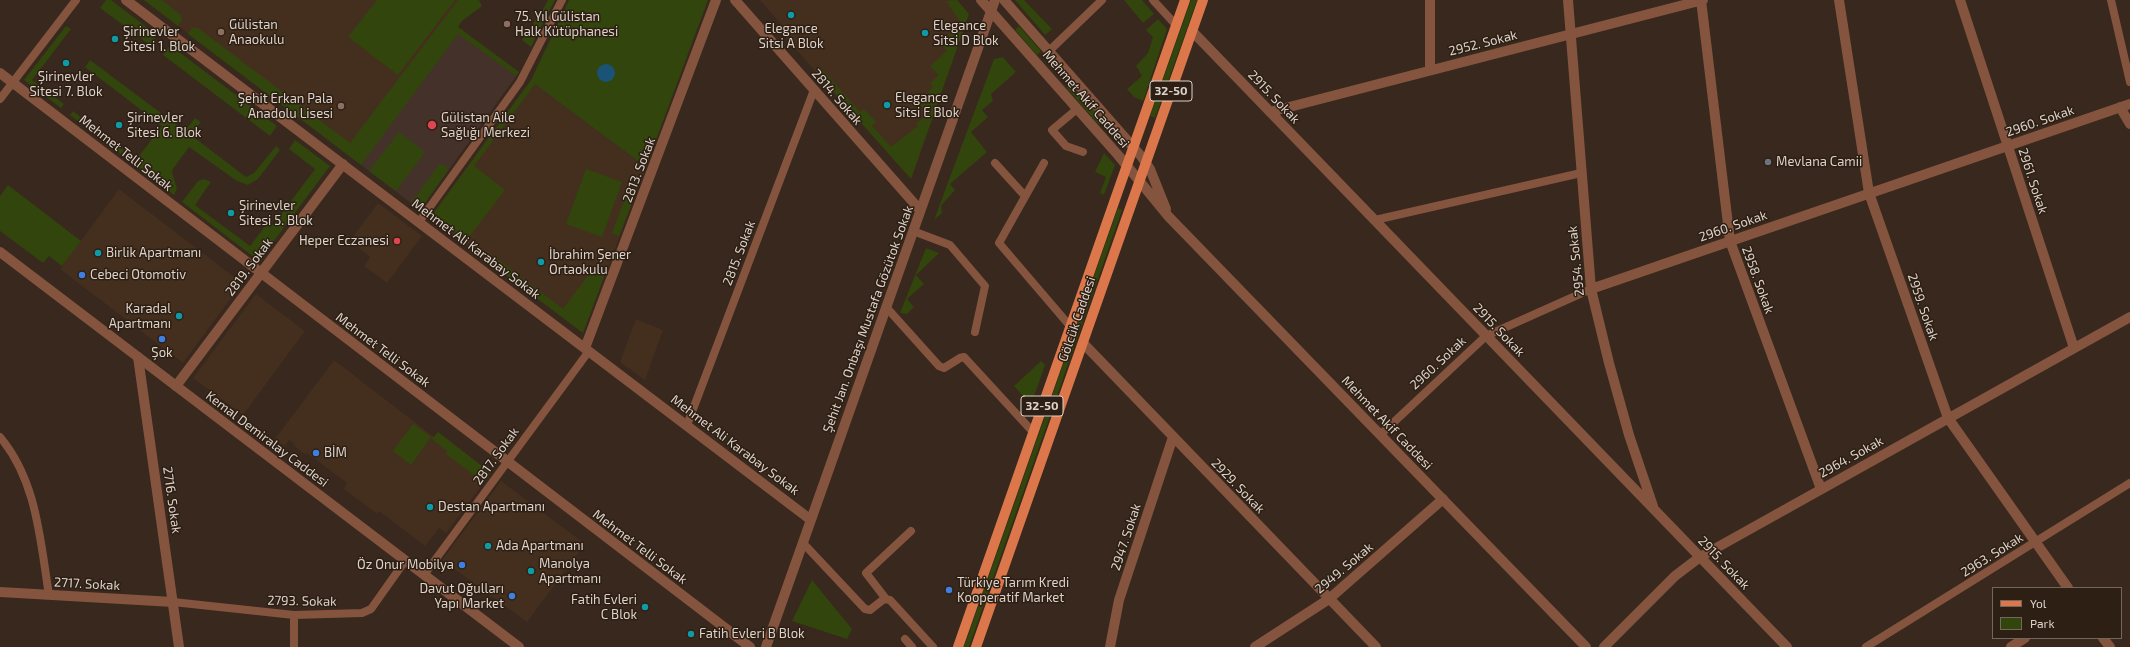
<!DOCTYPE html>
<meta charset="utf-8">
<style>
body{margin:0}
#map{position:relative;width:2130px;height:647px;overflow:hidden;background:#38281d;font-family:"Exo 2",sans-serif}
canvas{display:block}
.legend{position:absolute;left:1992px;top:587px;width:130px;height:52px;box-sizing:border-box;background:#2d1f13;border:1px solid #73675d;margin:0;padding:5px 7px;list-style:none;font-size:12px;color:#ddd3cb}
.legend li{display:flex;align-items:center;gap:8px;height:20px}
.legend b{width:20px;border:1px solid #73675d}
</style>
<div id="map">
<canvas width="2130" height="647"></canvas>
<ul class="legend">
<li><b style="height:5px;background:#db774b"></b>Yol</li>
<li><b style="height:11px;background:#31450c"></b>Park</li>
</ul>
</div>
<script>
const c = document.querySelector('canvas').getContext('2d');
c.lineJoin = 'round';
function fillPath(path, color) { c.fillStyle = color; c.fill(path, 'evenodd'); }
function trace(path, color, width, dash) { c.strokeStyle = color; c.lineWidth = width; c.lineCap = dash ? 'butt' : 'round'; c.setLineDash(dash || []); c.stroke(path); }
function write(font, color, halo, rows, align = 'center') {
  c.font = font + ' "Exo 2",sans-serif'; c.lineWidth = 3; c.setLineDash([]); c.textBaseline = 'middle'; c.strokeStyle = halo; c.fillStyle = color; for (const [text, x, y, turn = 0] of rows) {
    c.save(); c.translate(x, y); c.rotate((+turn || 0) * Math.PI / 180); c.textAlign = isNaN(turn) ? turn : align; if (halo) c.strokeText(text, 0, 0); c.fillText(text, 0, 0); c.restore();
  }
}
fillPath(new Path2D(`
 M144,0H479L482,6L462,21L356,161Z
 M760,0H957L969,14L911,179L786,38L790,34Z
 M531,80L646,167L583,333L430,218Z
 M119,189L242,283L183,363L60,269Z
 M378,203L422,236L387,283L364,266L370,257L350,241Z
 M256,294L305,331L243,415L193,378Z
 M636,319L663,330L645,380L620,362Z
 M334,360L434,437L438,432L491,473L446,533L439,528L425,546L379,511L377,514L344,489L347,483L307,453L305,454L294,446L295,445L289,440L284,446L275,439Z
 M501,481L585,544L527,622L442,560Z`), '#442f1f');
fillPath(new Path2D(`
 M458,27L519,72L420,210L356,161Z`), '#44322a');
fillPath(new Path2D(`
 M106,0H111L157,35L150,45L100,8Z
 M144,0H162L181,15L182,20L178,26Z
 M377,0H455L398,75L348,37Z
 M458,0H479L482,6L462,21L458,27L519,72L516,76L458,34L361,165L188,34L192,28H198L350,143Z
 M548,0H555L531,47L522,40L542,11Z
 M569,0H708L646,167L535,84L474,166L505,190L466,241L436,218L434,220L430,218L531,80Z
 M957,0L969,14L911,179L816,72L821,68L860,112L864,109L876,122L872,126L891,147L918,126L916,124L928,114L918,102L933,87L930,83L939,75L930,66L947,51L940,43L962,24L946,1Z
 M1015,0H1024L1052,29L1045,35Z
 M1124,0H1142L1154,14L1143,23Z
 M1191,0H1197L1155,118L1150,116Z
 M1158,19L1167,29L1143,101L1134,97L1127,89L1142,76L1136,66L1148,53L1153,37L1146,30Z
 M66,26L71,29L32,80L64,104L61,108L24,80Z
 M1019,26L1041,51L1037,55L1015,30Z
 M170,45L277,126L270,136L163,55Z
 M1003,57L1016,72L991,94L993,101L982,110L988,117L971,132L987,152L950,184L955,190L941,206L942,213L934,220L994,59Z
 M90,60L185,131L195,118L201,122L191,135L246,177L254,173L276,146L280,150L258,179L248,185L237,181L189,147L173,169L172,172L177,189L174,195L70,115L73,111L136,160L162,126L85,67Z
 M1070,84L1104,121L1099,125L1066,87Z
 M399,132L425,152L396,191L369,171Z
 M295,140L330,166L259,261L182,202L198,181L204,179L211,182L195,205L250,246L268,222L273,225L315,169L289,149Z
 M1104,153L1115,165L1104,195L1100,193L1106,177L1095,172Z
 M440,163L449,169L420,210L411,203Z
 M586,169L622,182L602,237L566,224Z
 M633,177L641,180L619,236L612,233Z
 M8,185L81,241L62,266L49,256L43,263L0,231V196Z
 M1118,208L1122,210L969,647H964Z
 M926,248L939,253L916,275L924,284L907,299L914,307L907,314L900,313Z
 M495,257L563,309L593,269L604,277L583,333L490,263Z
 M1041,361L1045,365L1031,405L1014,386Z
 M413,424L431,437L411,465L393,451Z
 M438,432L491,473L483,482L446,454L447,451L432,439Z
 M812,580L852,629L847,639L792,621Z`), '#31450c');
fillPath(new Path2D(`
 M597 73a9 9 0 1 1 18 0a9 9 0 1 1-18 0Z`), '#1b5376');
trace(new Path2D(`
 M1153,0L1176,25
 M2111,0L2130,82
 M1049,51L1102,0
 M0,99L76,0
 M1077,109L1052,130L1066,146L1083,152
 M995,163L1025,196
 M1044,163L999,243L1070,326
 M1375,220L1581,173
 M419,222L520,82L562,0
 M913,231L950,245L985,286L975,332
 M886,307L939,366L944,368L960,358L964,357L1033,432
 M687,425L814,90
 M1380,435L1486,336L1591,289
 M0,437C37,481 40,540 49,595
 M803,543L865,609L870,610L884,599L890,600L933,647
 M424,575L589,351
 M886,599L866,573L911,531
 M173,602L294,615L362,613L371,609L405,561
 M294,615V647
 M905,639L912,647
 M1866,647L2130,483`), '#84543f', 8);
trace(new Path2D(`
 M126,0L811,520
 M735,0L920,210
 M1430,0V70
 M1568,0L1591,289L1609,363L1629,435L1653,506
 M1701,0L1730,241L1821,489
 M1839,0L1869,193L1948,418L2068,588
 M1960,0L2074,348
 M1192,31L1787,647
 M0,73L750,647
 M2120,107L2130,124
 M1270,112L1703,0
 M1591,289L2130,104
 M1083,343L1376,647
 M585,348L716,0
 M138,357L179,647
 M176,386L343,164
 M0,592L173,602
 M2103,638L2110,647
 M766,647L995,0
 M1110,647L1119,600L1173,437
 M1255,647L1329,599L1443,499
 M1604,647L1675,576L1700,557L2130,317
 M2011,647L2025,638`), '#84543f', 10);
trace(new Path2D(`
 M981,0L1118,155L1169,217L1586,647
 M1004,0L1141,156L1150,169L1166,209
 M0,252L519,647`), '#84543f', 10);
trace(new Path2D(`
 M958,647L1185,0
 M976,647L1203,0`), '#db774b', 10);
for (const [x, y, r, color] of [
 [791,15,4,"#0f9aa8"],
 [507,24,4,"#8d6e63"],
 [221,32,4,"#8d6e63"],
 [925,33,4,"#0f9aa8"],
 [115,39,4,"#0f9aa8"],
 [66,63,4,"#0f9aa8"],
 [887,105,4,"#0f9aa8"],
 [341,106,4,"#8d6e63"],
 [119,125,4,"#0f9aa8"],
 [432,125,5,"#e0444e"],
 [1768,162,4,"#6b7280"],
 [231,213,4,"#0f9aa8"],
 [397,241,4,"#e0444e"],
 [98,253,4,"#0f9aa8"],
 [541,262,4,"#0f9aa8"],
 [82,275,4,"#3f7fe0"],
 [179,316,4,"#0f9aa8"],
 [162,339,4,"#3f7fe0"],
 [316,453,4,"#3f7fe0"],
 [430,507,4,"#0f9aa8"],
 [488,546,4,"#0f9aa8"],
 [462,565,4,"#3f7fe0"],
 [531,571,4,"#0f9aa8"],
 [949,590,4,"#3f7fe0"],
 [512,596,4,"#3f7fe0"],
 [645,607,4,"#0f9aa8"],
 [691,634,4,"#0f9aa8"]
]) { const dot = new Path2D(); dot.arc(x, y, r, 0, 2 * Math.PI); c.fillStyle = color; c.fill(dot); trace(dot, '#2d1f13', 1.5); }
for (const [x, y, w] of [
 [1171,91,42],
 [1042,406,42]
]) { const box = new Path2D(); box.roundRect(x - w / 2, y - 10, w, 20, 3); c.fillStyle = '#2d1f13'; c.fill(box); trace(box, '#ddd3cb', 1); }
write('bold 12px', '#ddd3cb', null, [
 ["32-50",1171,91],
 ["32-50",1042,406]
]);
write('13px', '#ddd3cb', '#2d1f13', [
 ["75. Yıl Gülistan",515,17],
 ["Halk Kütüphanesi",515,32],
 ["Gülistan",229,25],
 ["Anaokulu",229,40],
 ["Elegance",933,26],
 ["Sitsi D Blok",933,41],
 ["Elegance",791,29,"center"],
 ["Sitsi A Blok",791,44,"center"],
 ["Şirinevler",123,32],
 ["Sitesi 1. Blok",123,47],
 ["Şirinevler",66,77,"center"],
 ["Sitesi 7. Blok",66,92,"center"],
 ["Elegance",895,98],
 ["Sitsi E Blok",895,113],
 ["Şehit Erkan Pala",333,99,"right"],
 ["Anadolu Lisesi",333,114,"right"],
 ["Şirinevler",127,118],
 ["Sitesi 6. Blok",127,133],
 ["Gülistan Aile",441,118],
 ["Sağlığı Merkezi",441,133],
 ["Mevlana Camii",1776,162],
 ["Şirinevler",239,206],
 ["Sitesi 5. Blok",239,221],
 ["Heper Eczanesi",389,241,"right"],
 ["Birlik Apartmanı",106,253],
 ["İbrahim Şener",549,255],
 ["Ortaokulu",549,270],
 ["Cebeci Otomotiv",90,275],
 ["Karadal",171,309,"right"],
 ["Apartmanı",171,324,"right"],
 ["Şok",162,353,"center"],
 ["BİM",324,453],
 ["Destan Apartmanı",438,507],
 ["Ada Apartmanı",496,546],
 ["Manolya",539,564],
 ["Apartmanı",539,579],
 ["Öz Onur Mobilya",454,565,"right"],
 ["Türkiye Tarım Kredi",957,583],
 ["Kooperatif Market",957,598],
 ["Davut Oğulları",504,589,"right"],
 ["Yapı Market",504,604,"right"],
 ["Fatih Evleri",637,600,"right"],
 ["C Blok",637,615,"right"],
 ["Fatih Evleri B Blok",699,634]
], 'left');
write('13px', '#ddd3cb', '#2d1f13', [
 ["2952. Sokak",1483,43,-14],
 ["2814. Sokak",837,97,49],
 ["2915. Sokak",1274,97,46],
 ["Mehmet Akif Caddesi",1086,99,49],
 ["2960. Sokak",2040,121,-19],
 ["Mehmet Telli Sokak",126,153,38],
 ["2813. Sokak",639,170,-69],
 ["2961. Sokak",2033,181,72],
 ["2960. Sokak",1733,226,-19],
 ["Mehmet Ali Karabay Sokak",476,249,37],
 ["2815. Sokak",739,253,-69],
 ["2954. Sokak",1576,261,-96],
 ["2819. Sokak",249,267,-53],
 ["2958. Sokak",1758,280,70],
 ["2959. Sokak",1923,307,71],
 ["Şehit Jan. Onbaşı Mustafa Gözütok Sokak",868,319,-70],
 ["Gölcük Caddesi",1077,319,-71],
 ["2915. Sokak",1499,330,46],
 ["Mehmet Telli Sokak",383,350,37],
 ["2960. Sokak",1438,363,-43],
 ["Mehmet Akif Caddesi",1387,423,46],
 ["Kemal Demiralay Caddesi",267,439,37],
 ["Mehmet Ali Karabay Sokak",735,445,37],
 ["2817. Sokak",496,456,-54],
 ["2964. Sokak",1851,457,-29],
 ["2929. Sokak",1238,486,46],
 ["2716. Sokak",172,500,82],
 ["2947. Sokak",1126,537,-72],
 ["Mehmet Telli Sokak",640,547,37],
 ["2963. Sokak",1992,555,-32],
 ["2915. Sokak",1724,563,46],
 ["2949. Sokak",1344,568,-40],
 ["2717. Sokak",87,584,3],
 ["2793. Sokak",302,601,1]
]);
</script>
